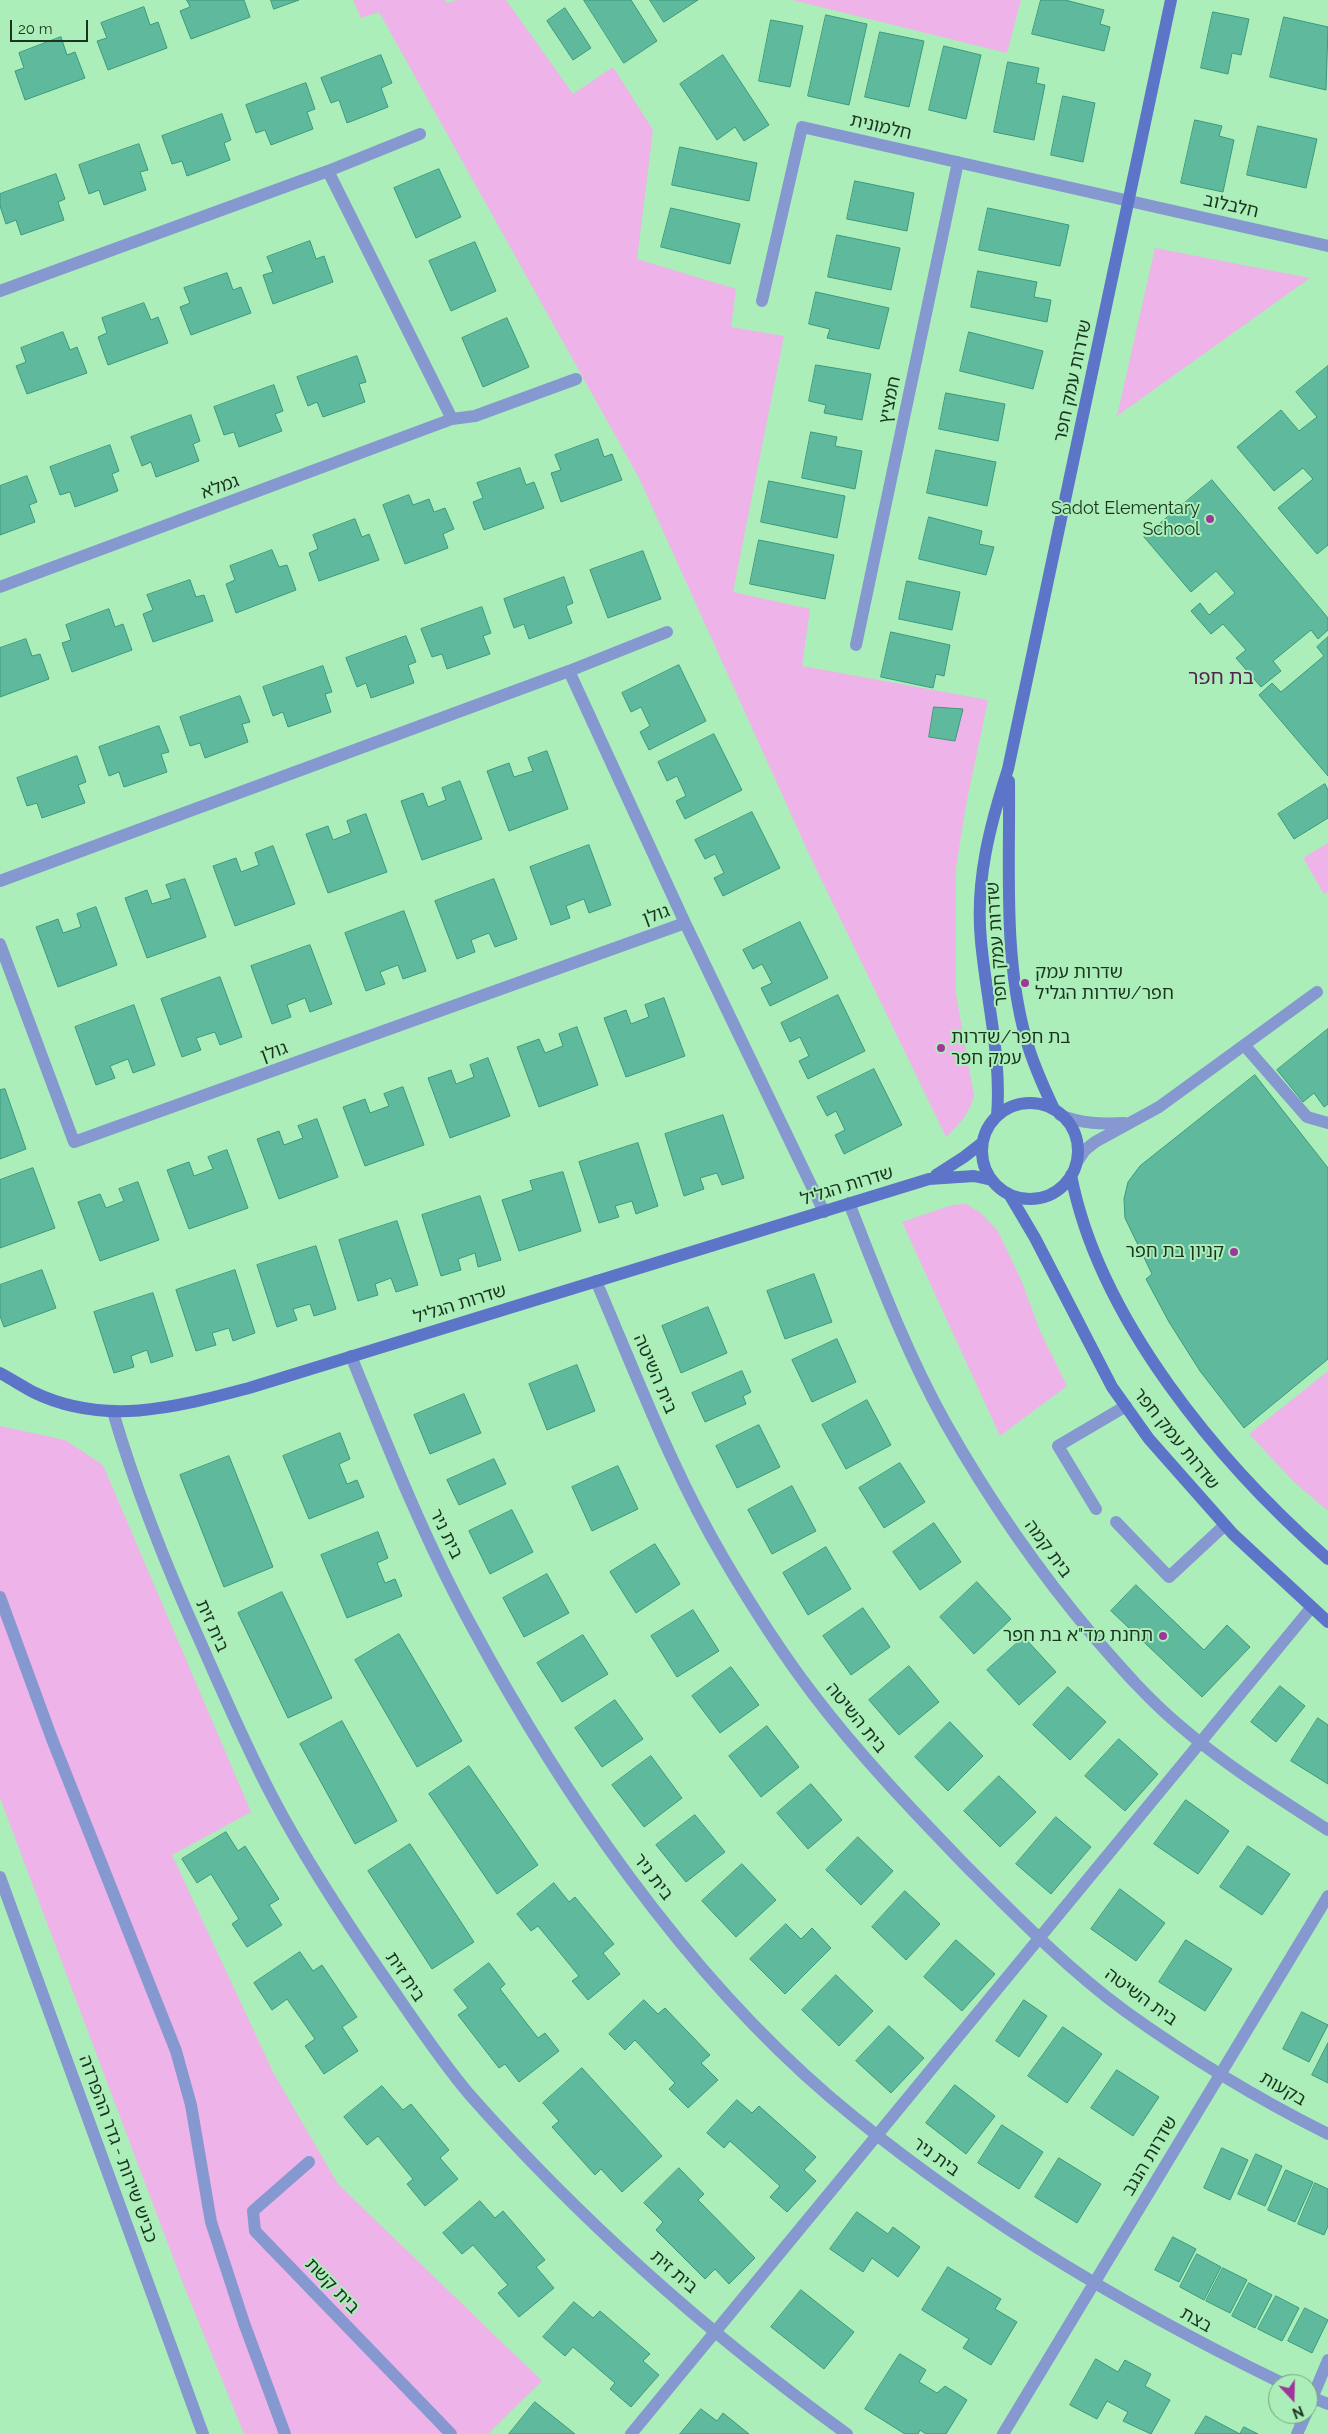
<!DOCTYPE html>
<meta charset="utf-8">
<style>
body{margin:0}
#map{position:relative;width:1328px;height:2434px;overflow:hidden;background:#aceeb9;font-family:Raleway,sans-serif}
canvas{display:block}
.north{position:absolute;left:1268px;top:2374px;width:50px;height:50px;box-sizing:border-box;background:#aceeb9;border:1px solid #71a47b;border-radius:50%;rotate:159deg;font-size:14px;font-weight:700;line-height:20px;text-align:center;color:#19341f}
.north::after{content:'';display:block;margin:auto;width:18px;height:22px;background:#9f379a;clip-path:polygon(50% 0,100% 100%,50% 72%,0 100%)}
.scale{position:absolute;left:10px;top:20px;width:78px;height:22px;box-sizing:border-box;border:2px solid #19341f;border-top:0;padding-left:6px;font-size:15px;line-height:18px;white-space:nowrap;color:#19341f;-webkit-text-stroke:4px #aceeb9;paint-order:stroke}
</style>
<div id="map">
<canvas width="1328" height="2434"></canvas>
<div class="north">N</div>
<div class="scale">20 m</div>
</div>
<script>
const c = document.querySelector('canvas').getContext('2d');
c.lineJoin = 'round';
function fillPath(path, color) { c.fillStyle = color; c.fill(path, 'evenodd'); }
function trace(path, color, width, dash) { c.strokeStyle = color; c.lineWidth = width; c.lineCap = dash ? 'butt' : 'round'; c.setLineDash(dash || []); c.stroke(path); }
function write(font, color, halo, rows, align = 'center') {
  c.font = font + ' Raleway,"Noto Sans Hebrew",sans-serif'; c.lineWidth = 4; c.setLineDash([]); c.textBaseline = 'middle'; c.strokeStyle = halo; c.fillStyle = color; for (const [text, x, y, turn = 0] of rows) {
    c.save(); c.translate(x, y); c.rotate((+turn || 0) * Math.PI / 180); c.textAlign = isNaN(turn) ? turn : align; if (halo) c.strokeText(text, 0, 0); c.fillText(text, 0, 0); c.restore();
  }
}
fillPath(new Path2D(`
 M353,0H445L447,3L456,0H506L573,94L613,67L653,130L637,259L736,289L731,327L784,336L733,592L810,609L802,666L988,700L966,805L956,868V994L974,1096C969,1114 959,1125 946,1137L809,854L639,478L379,12L361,18Z
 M792,0H1021L1007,53Z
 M1155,248L1310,278L1117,416Z
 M1328,843V892L1324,894L1303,858Z
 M966,1204L981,1213L998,1231L1022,1282L1040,1331L1067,1386L1000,1436L902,1222L952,1205Z
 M1328,1371V1511L1294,1482L1249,1434Z
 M0,1426L65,1440L103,1465L251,1812L172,1855L274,2074L338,2184L542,2381L488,2434H244L180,2276L0,1798Z`), '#eeb3e8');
const building = new Path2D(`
 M187,0H244L250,17L191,39L180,11L190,7Z
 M271,0H299L274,9Z
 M584,0H631L657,41L624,63Z
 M650,0H698L664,22Z
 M1041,0H1065L1104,10L1100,24L1110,27L1104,51L1032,34Z
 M144,7L150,25L158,22L167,48L108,70L97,41L107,38L101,23Z
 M565,8L591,48L573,60L547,21Z
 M1213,12L1249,19L1241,55L1232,53L1228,74L1201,68Z
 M826,15L867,24L849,105L808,96Z
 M1284,17L1328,27L1326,90L1270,77Z
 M771,20L803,26L790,87L759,81Z
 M880,32L924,41L909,107L865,97Z
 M61,37L67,55L75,52L85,78L25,100L15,71L24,68L19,53Z
 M944,46L981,55L966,119L929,110Z
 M381,55L392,83L381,88L388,107L347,123L339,100L331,103L321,78Z
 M723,55L769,125L744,141L735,127L717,140L680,84Z
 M1008,62L1039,68L1036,83L1045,85L1034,140L994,132Z
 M306,83L315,109L307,112L313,129L271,145L265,130L256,133L246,105Z
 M1063,96L1095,103L1083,162L1051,155Z
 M222,114L231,140L224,143L230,160L187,176L182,161L172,164L162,136Z
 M1195,120L1222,126L1219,136L1234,140L1223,192L1181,183Z
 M1258,126L1317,139L1306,188L1247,175Z
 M139,144L148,170L140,172L146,190L104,205L99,190L89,194L79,165Z
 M680,147L757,163L749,201L672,185Z
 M439,169L461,217L416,238L394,188Z
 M56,174L65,199L58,202L64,220L21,235L16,220L6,224L0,206V194Z
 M855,181L914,193L907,231L847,219Z
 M671,208L740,224L730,264L661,247Z
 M988,208L1069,225L1060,266L979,250Z
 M837,235L900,248L891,290L828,277Z
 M310,241L316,259L324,256L333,282L273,304L263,275L273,272L267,257Z
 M475,242L496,291L451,311L429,261Z
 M978,271L1037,282L1034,297L1051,300L1047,322L971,307Z
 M227,273L233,290L241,287L251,313L191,335L180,307L190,303L184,288Z
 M816,292L889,308L879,349L827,338L830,329L809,324Z
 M144,303L151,320L158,317L168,343L108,365L98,337L107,333L102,318Z
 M507,318L529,367L483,387L462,338Z
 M63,332L70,350L77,347L87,373L27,394L16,366L26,362L21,348Z
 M969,332L1043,351L1033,389L960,371Z
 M357,356L366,382L359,384L365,402L323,417L317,402L308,406L297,377Z
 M816,365L871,374L862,420L824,413L826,405L809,401Z
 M1328,366V545L1317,554L1278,508L1313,479L1303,468L1274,491L1237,447L1281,410L1299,431L1317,417L1296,392Z
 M274,385L283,411L275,414L282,431L239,447L234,432L224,435L214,407Z
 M946,393L1005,404L998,441L939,429Z
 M191,415L200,441L193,444L199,461L156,477L151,462L142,466L131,437Z
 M811,432L837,437L835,446L862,451L855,489L802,478Z
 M598,439L604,457L612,454L622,480L561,502L551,473L561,470L555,455Z
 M110,445L119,471L112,474L118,491L75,507L70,492L60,495L50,467Z
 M936,450L996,462L987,506L927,493Z
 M520,468L526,485L534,482L544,508L484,530L473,502L483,498L477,483Z
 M27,476L37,502L29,505L35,522L0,535V486Z
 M1212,480L1328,618V630L1318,639L1311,630L1273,661L1281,671L1261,687L1236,658L1246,650L1223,624L1211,634L1191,611L1200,603L1209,615L1235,593L1216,571L1191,592L1144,537Z
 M769,481L845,496L837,538L761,522Z
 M409,495L413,505L429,499L434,512L445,508L454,529L443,534L448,548L405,564L383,505Z
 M929,517L982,531L979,544L994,547L986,575L919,559Z
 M355,519L362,537L369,534L379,560L319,581L309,553L318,549L313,535Z
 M759,540L834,555L825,599L750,584Z
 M272,550L279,567L287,565L296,590L236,613L226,584L235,580L230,566Z
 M643,551L661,599L608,618L590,570Z
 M564,577L573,603L566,606L572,623L529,639L524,624L514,628L504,599Z
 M190,580L196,597L204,595L213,621L153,642L143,614L153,610L147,595Z
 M907,581L960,592L952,630L899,619Z
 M482,607L491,633L483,636L490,654L447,669L442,654L432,657L421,629Z
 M109,609L115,627L123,624L132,650L72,672L62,643L71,640L66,625Z
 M891,632L950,645L944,676L936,674L933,688L881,677Z
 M406,636L416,662L408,665L414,683L371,698L366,683L357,687L346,658Z
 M1328,637V776L1259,695L1272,683L1281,692L1324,656L1317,647Z
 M26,639L32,656L40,654L49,679L0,697V648Z
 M679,665L706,721L649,750L640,732L650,726L641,707L631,712L622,693Z
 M323,666L332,692L325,694L331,712L288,727L283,712L273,716L263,687Z
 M240,696L250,722L242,724L248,742L205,758L200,743L190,746L180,717Z
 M934,707L963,709L955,741L929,737Z
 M159,726L169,752L161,754L167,772L124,787L119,772L109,776L99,747Z
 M714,734L742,790L685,819L676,801L686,796L677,776L667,781L658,762Z
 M547,751L568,809L509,831L487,771L509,763L514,777L533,771L528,758Z
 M77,756L86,782L78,785L85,803L42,818L37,803L27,806L17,778Z
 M460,781L482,839L422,860L401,801L423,793L428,807L446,800L442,788Z
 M1325,784L1328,790V818L1294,839L1278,814Z
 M752,812L780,868L723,896L714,878L724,873L715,854L705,859L695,840Z
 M366,814L387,872L328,893L306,834L328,826L333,840L351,833L347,821Z
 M589,845L611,905L589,913L584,899L566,906L570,918L551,925L530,867Z
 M273,846L295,904L235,926L213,866L236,858L241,872L259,865L255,853Z
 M185,879L206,937L147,958L125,898L147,890L152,904L171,898L166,885Z
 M494,879L517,939L495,947L489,933L471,940L475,952L457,959L435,901Z
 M96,907L117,965L58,987L36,927L58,919L63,933L81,927L77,914Z
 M404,911L426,971L403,979L398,965L380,972L385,984L366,991L345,933Z
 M800,922L828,978L770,1006L761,988L772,983L762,964L753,969L743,950Z
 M310,945L332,1004L310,1012L305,998L287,1005L291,1017L272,1024L251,966Z
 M220,977L242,1037L220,1045L215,1032L196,1038L201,1050L182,1057L161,999Z
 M838,995L865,1051L808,1079L799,1061L809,1056L800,1037L790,1042L781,1023Z
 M664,998L685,1056L626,1077L604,1018L626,1010L631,1024L649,1017L645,1005Z
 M134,1005L155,1065L133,1073L128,1059L110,1066L115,1078L96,1085L75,1027Z
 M577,1027L598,1085L539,1107L517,1047L539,1039L545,1053L563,1046L559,1034Z
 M1328,1029V1104L1324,1107L1314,1093L1303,1102L1277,1070Z
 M488,1058L510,1116L450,1138L428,1078L451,1070L456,1084L474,1077L470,1065Z
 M874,1069L902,1125L844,1154L835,1135L845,1130L836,1111L827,1116L817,1097Z
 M1255,1075L1328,1168V1359L1244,1428L1200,1371L1169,1322L1146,1279L1152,1274L1125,1218L1124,1199L1128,1182L1140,1166Z
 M403,1087L424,1145L365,1166L343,1107L365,1099L370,1113L389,1106L384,1094Z
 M5,1089L26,1149L0,1159V1090Z
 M723,1115L744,1178L722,1185L717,1173L700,1178L704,1189L684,1196L665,1134Z
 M317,1119L338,1177L279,1199L257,1139L279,1131L284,1145L303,1138L298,1126Z
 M638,1143L658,1206L636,1214L632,1201L615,1206L619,1217L599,1223L579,1162Z
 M227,1150L248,1208L189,1229L167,1170L189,1162L194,1176L213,1169L208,1157Z
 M33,1168L55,1228L0,1248V1180Z
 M563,1172L581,1231L519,1251L502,1200L533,1190L530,1181Z
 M138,1182L159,1240L100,1261L78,1202L100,1194L106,1208L124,1201L119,1189Z
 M480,1196L501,1260L478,1267L475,1253L458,1259L461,1270L441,1276L422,1215Z
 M397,1221L418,1285L396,1292L391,1278L375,1284L378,1295L358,1301L339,1240Z
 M316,1246L336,1309L314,1316L310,1304L293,1309L297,1320L277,1327L257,1265Z
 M42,1270L56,1308L4,1327L0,1316V1285Z
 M235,1270L255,1333L233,1341L229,1328L212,1333L216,1345L196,1351L176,1290Z
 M814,1274L832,1322L785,1339L767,1291Z
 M153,1293L173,1356L151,1363L147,1350L131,1356L134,1367L114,1373L94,1312Z
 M708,1307L727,1353L681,1373L662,1326Z
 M837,1339L856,1382L812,1402L792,1360Z
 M577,1365L595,1411L547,1430L529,1384Z
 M742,1371L751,1392L743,1396L746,1404L705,1422L692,1393Z
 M464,1394L481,1433L430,1454L414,1415Z
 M867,1400L891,1445L846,1469L822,1425Z
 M759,1425L780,1467L737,1488L716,1446Z
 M340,1433L350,1459L339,1464L347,1484L357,1480L364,1497L309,1519L283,1456Z
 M229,1456L273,1567L224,1587L180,1475Z
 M494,1459L506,1484L459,1505L447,1480Z
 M900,1463L925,1502L884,1528L859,1488Z
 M618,1466L638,1509L592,1531L572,1487Z
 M792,1486L816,1531L772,1554L748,1510Z
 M512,1510L533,1552L490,1574L469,1531Z
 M934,1523L961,1562L920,1590L893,1552Z
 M378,1532L388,1558L377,1563L385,1583L395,1579L402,1596L347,1618L321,1555Z
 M655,1544L680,1584L636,1613L610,1572Z
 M826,1547L851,1589L808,1615L783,1573Z
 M547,1574L569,1613L524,1637L503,1598Z
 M977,1582L1011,1619L974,1654L940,1617Z
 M1136,1585L1204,1650L1227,1625L1250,1647L1202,1697L1111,1611Z
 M282,1592L332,1698L288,1718L238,1613Z
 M863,1608L890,1647L851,1675L823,1636Z
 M693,1610L719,1651L677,1677L651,1636Z
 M399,1634L462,1741L417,1767L355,1660Z
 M583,1635L608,1674L562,1702L537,1663Z
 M1024,1637L1056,1672L1019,1705L987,1670Z
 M909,1666L939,1702L899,1735L869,1700Z
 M731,1667L759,1705L720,1733L692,1696Z
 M1280,1686L1305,1706L1276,1742L1251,1722Z
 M1068,1687L1106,1722L1070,1760L1033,1725Z
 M615,1700L643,1739L602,1767L575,1728Z
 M1318,1718L1328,1725V1784L1291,1761Z
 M342,1721L397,1821L355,1844L300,1744Z
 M950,1722L983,1756L948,1791L915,1757Z
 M767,1726L799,1767L761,1797L729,1756Z
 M1119,1739L1158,1774L1125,1811L1085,1776Z
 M651,1756L682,1798L644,1827L612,1785Z
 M469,1766L538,1865L497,1894L429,1794Z
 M999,1776L1036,1812L1000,1847L964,1811Z
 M811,1784L842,1820L808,1849L777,1813Z
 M1186,1800L1229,1831L1198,1874L1154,1844Z
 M695,1815L725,1852L686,1882L656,1845Z
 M1056,1817L1091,1847L1051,1894L1016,1864Z
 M226,1832L238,1851L245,1846L279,1899L269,1905L282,1925L247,1947L232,1924L239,1919L211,1874L197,1883L182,1859Z
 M858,1837L893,1871L861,1905L826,1870Z
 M410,1844L474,1942L432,1969L368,1871Z
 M1248,1846L1290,1874L1262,1915L1220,1887Z
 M742,1864L776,1900L736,1937L702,1901Z
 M554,1883L569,1902L575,1897L614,1944L603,1953L620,1974L588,2000L572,1981L579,1976L538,1926L531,1931L517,1914Z
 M1120,1889L1165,1923L1136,1961L1091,1929Z
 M905,1891L940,1924L906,1960L872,1927Z
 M786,1924L801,1939L812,1928L831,1948L785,1994L750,1959Z
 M956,1940L995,1974L962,2011L924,1977Z
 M1186,1940L1232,1969L1205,2011L1159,1982Z
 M300,1952L313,1971L322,1965L357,2017L342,2027L358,2051L324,2074L305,2046L315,2039L287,1999L272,2010L254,1983Z
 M489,1963L505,1984L500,1989L538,2038L545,2033L559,2051L519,2082L505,2064L499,2068L458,2015L468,2008L454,1990Z
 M836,1975L873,2011L839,2046L802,2010Z
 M644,2000L658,2014L665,2008L710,2055L701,2063L718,2080L688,2108L669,2089L675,2083L635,2040L625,2050L609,2034Z
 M1024,2000L1047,2016L1019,2057L996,2041Z
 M1302,2012L1328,2025L1309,2062L1283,2049Z
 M889,2026L924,2058L891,2093L856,2061Z
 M1063,2027L1102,2054L1067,2103L1028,2076Z
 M1328,2043V2083L1312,2075Z
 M582,2068L662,2156L622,2192L601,2169L595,2175L552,2127L559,2121L543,2103Z
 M1117,2070L1159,2097L1133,2136L1091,2108Z
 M955,2085L995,2116L966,2154L926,2123Z
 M382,2086L403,2110L411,2104L449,2150L440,2158L458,2179L425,2206L407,2184L413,2179L378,2136L367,2145L344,2117Z
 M737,2100L752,2113L759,2106L816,2157L804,2170L816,2181L787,2212L770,2197L780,2186L730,2141L724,2148L707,2133Z
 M1002,2125L1043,2152L1019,2189L978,2163Z
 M1222,2148L1248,2160L1230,2200L1204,2188Z
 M1256,2154L1282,2166L1265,2206L1238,2194Z
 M1059,2158L1101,2184L1077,2223L1035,2197Z
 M679,2168L704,2194L698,2200L755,2258L729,2284L715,2269L705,2279L656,2230L663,2222L644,2203Z
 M1286,2170L1313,2182L1295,2222L1268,2210Z
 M1315,2183L1328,2189V2226L1324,2235L1298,2224Z
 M480,2201L495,2218L503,2211L545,2260L536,2267L554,2288L519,2317L498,2293L508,2285L473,2245L462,2254L443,2233Z
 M857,2212L888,2234L893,2227L920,2247L898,2277L872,2258L863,2272L830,2249Z
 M1173,2237L1196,2249L1179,2282L1155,2270Z
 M1197,2254L1221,2267L1204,2300L1180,2287Z
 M948,2267L1001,2299L995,2309L1017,2322L991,2365L963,2348L969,2339L922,2310Z
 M1223,2268L1247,2280L1230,2313L1206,2301Z
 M1249,2283L1272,2295L1255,2328L1232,2316Z
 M801,2290L854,2332L824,2369L771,2327Z
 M1276,2296L1299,2308L1282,2341L1258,2329Z
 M574,2302L593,2318L600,2311L650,2354L643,2361L659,2375L631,2407L610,2389L615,2383L573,2347L565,2356L543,2337Z
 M1305,2308L1328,2320L1312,2353L1288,2341Z
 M900,2354L926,2370L919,2382L937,2393L945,2386L967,2400L946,2434H926L920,2430L918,2434H905L865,2409Z
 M1096,2359L1118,2372L1125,2360L1151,2374L1145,2386L1170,2400L1151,2434L1123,2421L1128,2412L1107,2401L1097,2419L1070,2405Z
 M535,2402L575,2434H509Z
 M701,2409L717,2421L723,2413L749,2434H680Z
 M1206,2416L1240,2434H1195Z
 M1244,2427L1258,2434H1240Z`);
fillPath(building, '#5fba9d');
trace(building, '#3b997c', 1);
trace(new Path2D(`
 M1245,1046L1307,1117L1328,1123
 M1060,1115C1082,1124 1101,1124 1125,1123
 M1077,1162L1085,1150L1095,1142L1159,1107L1317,992
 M1096,1509L1058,1446L1126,1406
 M1116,1522L1169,1577L1225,1525
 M0,1597L52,1739L176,2051L191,2105L211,2222L244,2323L285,2434`), '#8698d0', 12);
trace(new Path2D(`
 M328,171L420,134
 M0,291L328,171L452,419L0,587
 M762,301L802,127L1328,246
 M452,419L475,416L576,379
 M856,645L958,162
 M569,671L667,632
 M0,881L569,671L685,923L824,1212
 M0,944L74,1142L685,923
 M849,1203C878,1277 906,1352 945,1422C988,1498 1038,1571 1095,1638C1121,1668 1148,1699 1179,1725C1225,1765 1277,1797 1328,1830
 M596,1281C636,1374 672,1471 724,1559C751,1605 781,1652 813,1694C860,1756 914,1812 967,1867C1017,1917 1068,1969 1125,2011C1189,2057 1258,2099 1328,2134
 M351,1356C388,1447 424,1539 471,1625C562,1794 683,1971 830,2097C967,2213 1123,2306 1284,2384
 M113,1412C136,1490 166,1566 200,1641C223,1693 246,1747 273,1798C305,1859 343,1917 382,1974C410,2014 437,2056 469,2094C581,2221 710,2335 847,2434
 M0,1877L203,2434
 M309,2162L253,2211L255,2231L451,2434
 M1308,2396L1328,2404
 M1308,2408L1328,2360
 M631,2434L1311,1608
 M1003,2434L1328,1896
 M1297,2434L1306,2414`), '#8698d0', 12);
trace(new Path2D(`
 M1009,781C1010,865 1003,958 1026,1039C1033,1064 1043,1086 1054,1109
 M982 1151a48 48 0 1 1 96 0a48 48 0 1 1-96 0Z
 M997,1116C1002,1058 986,998 981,941C975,881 990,825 1008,769L1171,0
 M936,1175L964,1157L982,1143
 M1071,1175C1099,1320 1220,1464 1328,1559
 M1009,1194L1035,1238L1112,1387L1149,1439L1233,1534L1328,1622
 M0,1373C11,1379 22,1386 33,1392C105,1427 177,1407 249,1388L929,1179L974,1176L992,1180`), '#5d75c8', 12);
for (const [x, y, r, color] of [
 [1210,519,5,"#9f379a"],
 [1025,983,5,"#9f379a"],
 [941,1048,5,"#9f379a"],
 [1234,1252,5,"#9f379a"],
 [1163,1636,5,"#9f379a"]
]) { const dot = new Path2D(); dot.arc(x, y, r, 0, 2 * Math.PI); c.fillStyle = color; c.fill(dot); trace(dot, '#aceeb9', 2); }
write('18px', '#19341f', '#aceeb9', [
 ["חלמונית",881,127,13],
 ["חלבלוב",1231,206,13],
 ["שדרות עמק חפר",1073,381,-78],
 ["חמציץ",890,400,-78],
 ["גמלא",220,487,-20],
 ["גולן",656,915,-20],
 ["שדרות עמק חפר",997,944,-94],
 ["גולן",274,1052,-20],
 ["שדרות הגליל",847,1186,-17],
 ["שדרות הגליל",460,1304,-17],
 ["בית השיטה",655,1374,67],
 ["שדרות עמק חפר",1176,1439,51],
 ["בית ניר",446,1534,64],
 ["בית קמה",1048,1549,54],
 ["בית זית",212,1626,66],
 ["בית השיטה",856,1718,51],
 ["בית ניר",653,1877,53],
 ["בית זית",405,1977,56],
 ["בית השיטה",1141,1997,36],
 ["בקעות",1283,2089,30],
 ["כביש שירות - גדר ההפרדה",118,2149,70],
 ["שדרות הנגב",1150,2156,-59],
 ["בית ניר",936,2157,36],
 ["בית זית",674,2272,41],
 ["בית קשת",332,2286,46],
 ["בצת",1196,2320,29]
]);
write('18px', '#19341f', '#aceeb9', [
 ["Sadot Elementary",1200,509],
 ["School",1200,530],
 ["שדרות עמק",1035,973,"left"],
 ["חפר/שדרות הגליל",1035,994,"left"],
 ["בת חפר/שדרות",951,1038,"left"],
 ["עמק חפר",951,1059,"left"],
 ["קניון בת חפר",1224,1252],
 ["תחנת מד\"א בת חפר",1153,1636]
], 'right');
write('20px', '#552252', '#aceeb9', [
 ["בת חפר",1221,678]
]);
</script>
